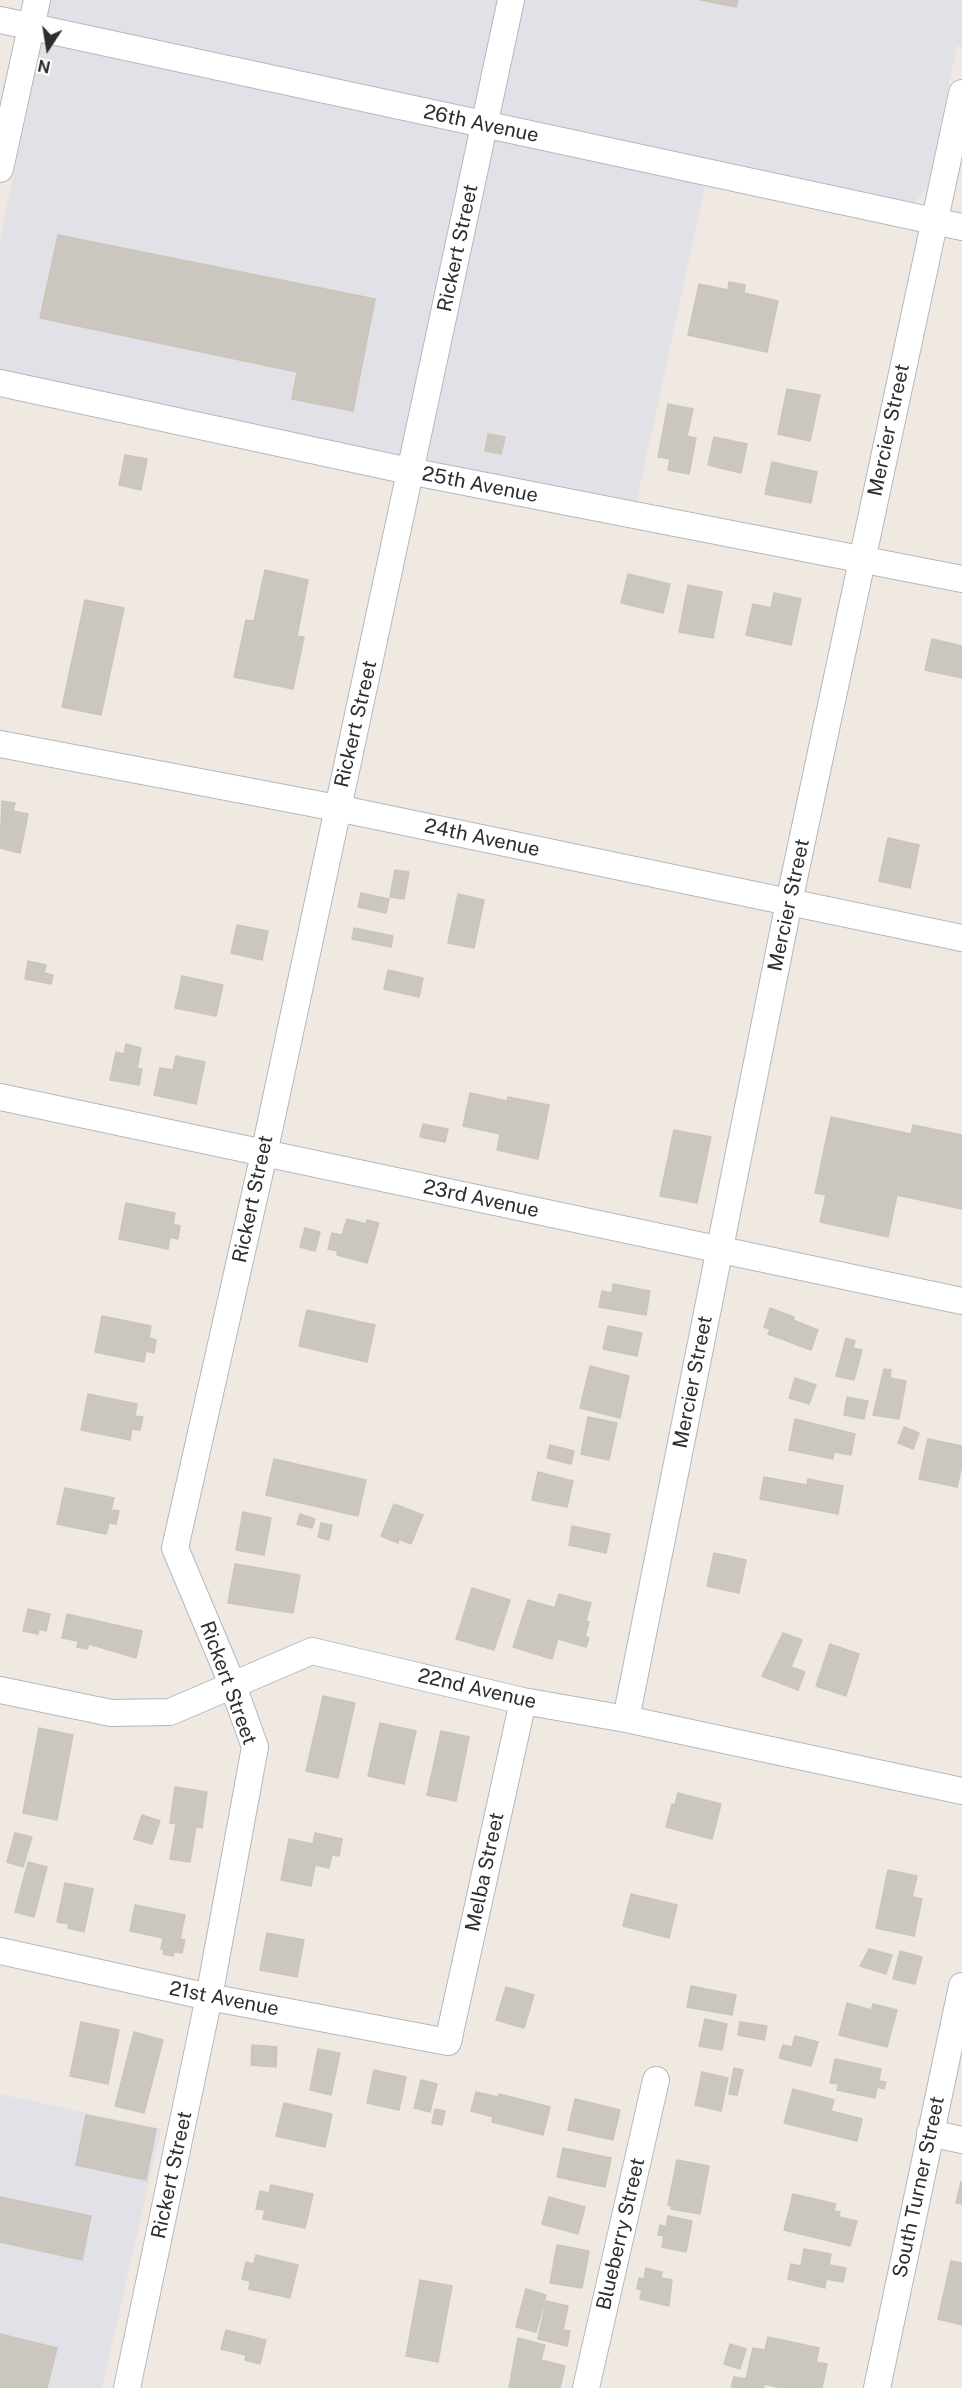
<!DOCTYPE html>
<style>
body{margin:0}
#map{position:relative;width:962px;height:2388px;overflow:hidden;background:#efe9e1;font-family:"Public Sans",sans-serif}
canvas{display:block}
.north{position:absolute;left:18px;top:18px;width:60px;height:60px;-webkit-text-stroke:4px #fff;paint-order:stroke;rotate:192deg;font-size:16px;font-weight:700;line-height:24px;text-align:center;color:#2e2e2e}
.north::after{content:'';display:block;margin:auto;width:21px;height:27px;background:#2e2e2e;clip-path:polygon(50% 0,100% 100%,50% 72%,0 100%)}
</style>
<div id="map">
<canvas width="962" height="2388"></canvas>
<div class="north">N</div>
</div>
<script>
const c = document.querySelector('canvas').getContext('2d');
c.lineJoin = 'round';
function fillPath(path, color) { c.fillStyle = color; c.fill(path, 'evenodd'); }
function trace(path, color, width, dash) { c.strokeStyle = color; c.lineWidth = width; c.lineCap = dash ? 'butt' : 'round'; c.setLineDash(dash || []); c.stroke(path); }
function write(font, color, halo, rows, align = 'center') {
  c.font = font + ' "Public Sans",sans-serif'; c.lineWidth = 4.5; c.setLineDash([]); c.textBaseline = 'middle'; c.strokeStyle = halo; c.fillStyle = color; for (const [text, x, y, turn = 0] of rows) {
    c.save(); c.translate(x, y); c.rotate((+turn || 0) * Math.PI / 180); c.textAlign = isNaN(turn) ? turn : align; if (halo) c.strokeText(text, 0, 0); c.fillText(text, 0, 0); c.restore();
  }
}
fillPath(new Path2D(`
 M51,0H962V47L957,46L927,187L918,199L912,203L902,204L709,168L635,509L0,375V239Z
 M0,2094L161,2129L102,2388H0Z`), '#e3e1e8');
const building = new Path2D(`
 M700,0H738L736,7Z
 M58,235L375,299L353,411L292,399L297,372L40,318Z
 M729,282L745,285L744,293L778,301L767,352L688,335L699,284L728,290Z
 M787,389L820,395L810,441L778,434Z
 M668,404L693,409L687,436L696,438L689,474L668,470L670,459L658,457Z
 M488,434L505,437L501,454L485,451Z
 M714,437L747,444L741,473L708,465Z
 M125,455L147,459L141,490L119,485Z
 M772,462L817,472L811,503L765,494Z
 M265,570L308,580L297,636L304,637L293,689L234,677L246,620L254,621Z
 M628,574L670,584L663,613L621,603Z
 M688,585L722,592L713,638L679,632Z
 M774,593L801,599L791,645L746,635L753,604L771,608Z
 M85,600L124,608L101,715L62,707Z
 M932,639L962,646V678L925,670Z
 M2,801L15,803L13,811L28,814L20,853L0,848Z
 M888,838L919,845L910,888L879,881Z
 M395,870L409,872L404,899L390,897Z
 M361,893L389,899L386,913L358,907Z
 M458,894L484,900L474,948L448,943Z
 M237,925L268,931L262,960L231,953Z
 M354,928L393,936L391,947L352,939Z
 M28,961L46,965L44,973L53,975L51,984L25,979Z
 M388,970L423,978L419,997L384,989Z
 M182,976L223,985L216,1016L175,1008Z
 M126,1044L141,1048L137,1069H142L139,1085L110,1080L116,1052L124,1054Z
 M176,1056L205,1062L196,1104L154,1095L160,1068L173,1070Z
 M470,1093L507,1101L508,1097L549,1105L538,1159L497,1150L500,1134L463,1126Z
 M831,1117L911,1134L913,1125L962,1135V1209L897,1195L888,1237L820,1222L826,1195L815,1193Z
 M423,1124L448,1129L445,1142L420,1137Z
 M674,1130L711,1137L697,1203L660,1196Z
 M126,1203L175,1213L173,1224L180,1226L178,1239L170,1237L168,1249L119,1239Z
 M347,1219L366,1224L367,1220L379,1223L367,1263L337,1255L338,1251L328,1249L332,1233L342,1235Z
 M305,1228L320,1232L315,1251L300,1247Z
 M613,1284L650,1291L646,1315L599,1307L602,1291L612,1293Z
 M770,1308L794,1317L793,1320L818,1330L811,1350L768,1334L770,1329L764,1327Z
 M307,1310L375,1325L367,1362L299,1346Z
 M102,1316L151,1326L149,1338L156,1340L154,1353L146,1351L144,1362L95,1352Z
 M608,1326L642,1333L637,1356L603,1349Z
 M846,1338L855,1341L853,1348L862,1350L854,1380L836,1376Z
 M590,1366L629,1376L620,1418L580,1408Z
 M884,1369L891,1370L890,1378L906,1381L899,1419L873,1415Z
 M795,1378L816,1385L809,1404L789,1398Z
 M88,1394L137,1404L135,1416L143,1417L140,1430L132,1429L130,1440L81,1430Z
 M847,1397L868,1401L864,1419L844,1415Z
 M588,1417L617,1423L609,1460L581,1454Z
 M795,1419L855,1434L851,1455L834,1452L833,1459L789,1450Z
 M904,1427L919,1433L913,1449L898,1443Z
 M928,1439L962,1446V1465L957,1487L919,1479Z
 M550,1445L574,1451L571,1464L547,1458Z
 M274,1459L366,1480L358,1516L266,1495Z
 M538,1472L573,1481L567,1507L532,1500Z
 M764,1477L807,1485L808,1479L843,1486L838,1514L760,1499Z
 M65,1488L114,1498L111,1510L119,1511L116,1524L109,1523L106,1534L57,1524Z
 M394,1504L423,1515L411,1544L399,1539L398,1543L381,1536Z
 M243,1512L271,1518L264,1555L236,1550Z
 M300,1514L315,1519L312,1528L297,1524Z
 M321,1523L332,1525L329,1540L318,1537Z
 M572,1526L610,1534L606,1553L569,1545Z
 M714,1553L746,1560L739,1593L707,1586Z
 M235,1564L300,1575L293,1613L228,1603Z
 M472,1588L510,1600L494,1650L456,1639Z
 M559,1594L591,1603L586,1621L589,1622L585,1636L589,1638L586,1647L558,1639L552,1659L513,1647L528,1600L555,1608Z
 M28,1609L50,1614L46,1631L39,1629L38,1634L23,1631Z
 M67,1614L142,1631L136,1658L89,1644L87,1649L77,1647L78,1641L62,1638Z
 M783,1633L802,1640L791,1667L805,1672L798,1690L762,1676Z
 M830,1644L859,1654L846,1696L816,1686Z
 M323,1696L355,1703L338,1778L306,1771Z
 M380,1723L416,1731L404,1784L368,1776Z
 M39,1728L73,1735L57,1820L23,1813Z
 M441,1731L469,1737L456,1801L427,1795Z
 M175,1787L207,1792L202,1828L196,1827L190,1862L170,1859L176,1824L170,1823Z
 M678,1793L721,1804L712,1839L666,1827L672,1804L675,1805Z
 M142,1815L160,1821L152,1844L134,1839Z
 M15,1833L32,1837L23,1867L7,1862Z
 M315,1833L342,1839L339,1856L332,1855L329,1868L315,1865L311,1886L281,1880L289,1839L313,1844Z
 M28,1862L47,1867L34,1917L15,1912Z
 M888,1870L917,1876L912,1897L922,1899L914,1936L876,1928Z
 M65,1883L93,1889L84,1932L68,1928L69,1924L57,1922Z
 M631,1894L677,1905L669,1938L623,1926Z
 M135,1905L185,1915L180,1939L185,1940L182,1953L174,1952L173,1956L163,1954L164,1950L161,1949L163,1938L130,1931Z
 M267,1933L304,1940L297,1977L260,1970Z
 M869,1949L892,1955L886,1974L860,1966Z
 M900,1951L922,1957L915,1984L893,1979Z
 M691,1986L736,1995L732,2015L687,2007Z
 M506,1987L534,1995L524,2028L496,2020Z
 M847,2003L871,2010L873,2004L897,2010L887,2047L839,2035Z
 M705,2019L727,2024L722,2050L699,2046Z
 M81,2022L119,2030L108,2084L70,2076Z
 M740,2022L767,2026L764,2040L738,2035Z
 M134,2032L163,2040L144,2113L115,2106Z
 M795,2036L818,2042L811,2066L779,2058L783,2045L792,2047Z
 M252,2045L277,2047L276,2067L251,2065Z
 M318,2049L340,2053L331,2095L310,2090Z
 M835,2059L881,2069L879,2081L886,2082L884,2089L877,2087L875,2098L837,2090L839,2084L830,2083Z
 M734,2068L743,2070L737,2095L729,2094Z
 M374,2070L406,2077L399,2110L367,2103Z
 M702,2072L728,2078L721,2111L695,2105Z
 M421,2080L437,2084L430,2112L414,2108Z
 M793,2089L834,2100L831,2111L862,2119L857,2141L784,2123Z
 M476,2092L498,2097L499,2094L550,2107L543,2135L492,2122L493,2117L471,2111Z
 M575,2099L620,2110L613,2140L568,2130Z
 M284,2103L332,2114L325,2147L276,2136Z
 M435,2109L445,2111L442,2125L432,2123Z
 M86,2115L156,2129L146,2180L76,2165Z
 M563,2148L611,2158L605,2187L557,2177Z
 M677,2160L709,2166L700,2214L671,2209L672,2206L668,2205Z
 M961,2182H962V2204L956,2203Z
 M271,2185L313,2194L305,2228L263,2219L265,2210L256,2209L260,2191L269,2193Z
 M793,2194L836,2204L834,2211L840,2212L839,2217L857,2221L850,2246L784,2230Z
 M0,2197L91,2216L82,2260L0,2242Z
 M549,2197L585,2207L578,2234L542,2224Z
 M668,2216L692,2221L686,2252L662,2247L664,2236L658,2235L660,2225L666,2227Z
 M557,2245L589,2251L582,2288L550,2283Z
 M804,2249L831,2254L829,2265L846,2268L843,2282L826,2279L825,2288L788,2279L791,2264L801,2266Z
 M256,2255L298,2265L290,2298L249,2289L250,2281L242,2279L246,2262L254,2264Z
 M951,2261L962,2263V2325L938,2319Z
 M646,2268L662,2272L661,2278L672,2280L669,2306L640,2299L642,2290L637,2289L639,2278L644,2279Z
 M420,2280L452,2286L438,2362L406,2356Z
 M526,2289L546,2295L536,2332L516,2327Z
 M546,2301L568,2306L563,2330L570,2331L567,2346L538,2339Z
 M226,2330L250,2336L246,2355L221,2349Z
 M0,2334L57,2348L47,2388H0Z
 M250,2336L266,2340L260,2364L245,2360Z
 M768,2337L819,2348L816,2362L827,2364L822,2388H781L764,2384V2388H731L734,2377L746,2379L753,2348L765,2350Z
 M518,2338L545,2345L541,2360L565,2366L560,2388H509Z
 M730,2344L746,2349L740,2369L724,2364Z`);
fillPath(building, '#cbc7bf');
trace(building, '#cbc5ba', 1.5);
const minor = new Path2D(`
 M0,20L962,227
 M0,169L37,0
 M0,383L409,471L962,579
 M0,744L337,808L962,938
 M0,1097L962,1301
 M0,1690L111,1713L170,1712L312,1651L523,1701L626,1719L962,1791
 M626,1719L789,902L962,93
 M0,1951L209,1997L448,2042L523,1701
 M930,2133L962,2140
 M127,2388L209,1997L255,1747L233,1686L175,1548L264,1154L511,0
 M586,2388L656,2080
 M877,2388L962,1986`);
trace(minor, '#b4b7c1', 28);
trace(minor, '#fff', 26);
write('20px', '#2e2e2e', '#fff', [
 ["26th Avenue",481,124,12],
 ["Rickert Street",458,248,-78],
 ["Mercier Street",889,430,-78],
 ["25th Avenue",480,485,11],
 ["Rickert Street",356,724,-77],
 ["24th Avenue",482,838,12],
 ["Mercier Street",789,905,-78],
 ["Rickert Street",253,1199,-78],
 ["23rd Avenue",481,1199,12],
 ["Mercier Street",693,1382,-79],
 ["Rickert Street",228,1683,70],
 ["22nd Avenue",477,1689,13],
 ["Melba Street",485,1872,-78],
 ["21st Avenue",224,1999,11],
 ["Rickert Street",172,2175,-78],
 ["South Turner Street",919,2187,-78],
 ["Blueberry Street",621,2234,-77]
]);
</script>
